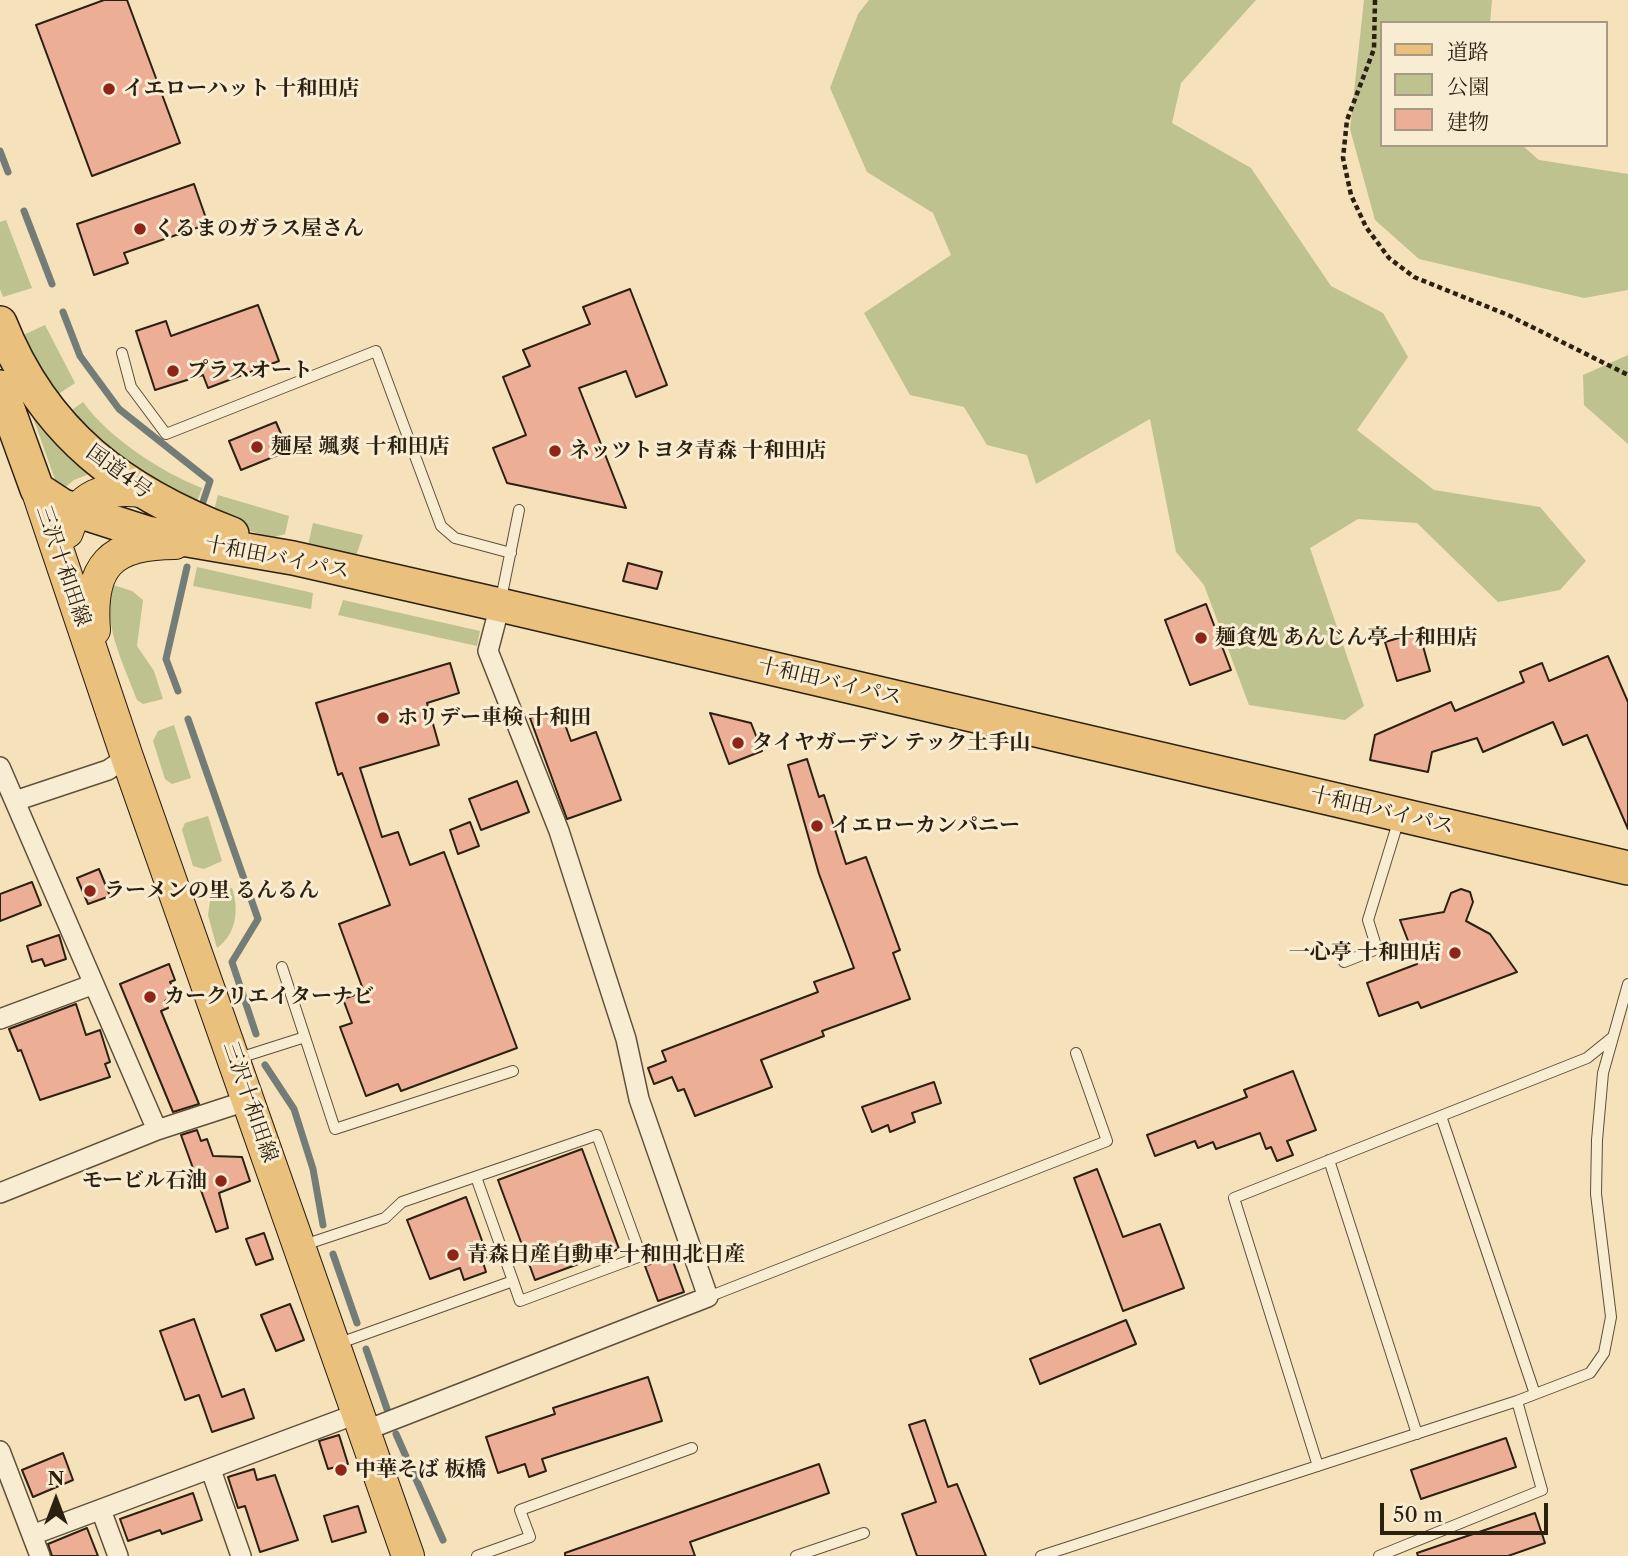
<!DOCTYPE html>
<meta charset="utf-8">
<style>
body{margin:0}
#map{position:relative;width:1628px;height:1556px;overflow:hidden;background:#f5e1ba;font-family:"Libre Caslon Text","Noto Serif JP",serif}
canvas{display:block}
.legend{position:absolute;left:1380px;top:21px;width:228px;height:126px;box-sizing:border-box;background:#f8ecd2;border:2px solid #a69a85;margin:0;padding:9px 12px;list-style:none;font-size:21px;color:#2c2011}
.legend li{display:flex;align-items:center;gap:14px;height:35px}
.legend b{width:35px;border:2px solid #a69a85}
.north{position:absolute;left:21px;top:1465px;width:70px;height:70px;-webkit-text-stroke:5px #f8ecd2;paint-order:stroke;rotate:0deg;font-size:19px;font-weight:700;line-height:28px;text-align:center;color:#2c2011}
.north::after{content:'';display:block;margin:auto;width:24px;height:32px;background:#2c2011;clip-path:polygon(50% 0,100% 100%,50% 72%,0 100%)}
.scale{position:absolute;left:1380px;top:1503px;width:168px;height:32px;box-sizing:border-box;border:4px solid #2c2011;border-top:0;padding-left:9px;font-size:21px;line-height:24px;white-space:nowrap;color:#2c2011;-webkit-text-stroke:5px #f8ecd2;paint-order:stroke}
</style>
<div id="map">
<canvas width="1628" height="1556"></canvas>
<ul class="legend">
<li><b style="height:9px;background:#eac07d"></b>道路</li>
<li><b style="height:19px;background:#bec28e"></b>公園</li>
<li><b style="height:19px;background:#ecaf96"></b>建物</li>
</ul>
<div class="north">N</div>
<div class="scale">50 m</div>
</div>
<script>
const c = document.querySelector('canvas').getContext('2d');
c.lineJoin = 'round';
function fillPath(path, color) { c.fillStyle = color; c.fill(path, 'evenodd'); }
function trace(path, color, width, dash) { c.strokeStyle = color; c.lineWidth = width; c.lineCap = dash ? 'butt' : 'round'; c.setLineDash(dash || []); c.stroke(path); }
function write(font, color, halo, rows, align = 'center') {
  c.font = font + ' "Libre Caslon Text","Noto Serif JP",serif'; c.lineWidth = 6; c.setLineDash([]); c.textBaseline = 'middle'; c.strokeStyle = halo; c.fillStyle = color; for (const [text, x, y, turn = 0] of rows) {
    c.save(); c.translate(x, y); c.rotate((+turn || 0) * Math.PI / 180); c.textAlign = isNaN(turn) ? turn : align; if (halo) c.strokeText(text, 0, 0); c.fillText(text, 0, 0); c.restore();
  }
}
fillPath(new Path2D(`
 M869,0H1256L1181,83L1172,123L1251,168L1331,286L1383,313L1408,357L1357,430L1434,490L1540,507L1586,561L1560,590L1498,602L1417,523L1358,519L1310,548L1364,706L1345,720L1249,705L1204,585L1176,552L1150,419L1036,484L1027,455L987,445L964,407L910,395L864,313L951,255L933,213L867,172L830,88L858,14Z
 M1364,0H1492L1490,23H1381V145H1522L1539,160L1628,174V290L1584,298L1419,259L1375,220L1350,129Z
 M6,220L32,288L3,297L0,289V222Z
 M45,325L75,383L57,395L21,336Z
 M1628,355V444L1584,405L1583,375Z
 M83,402C109,438 161,472 202,488L195,508L173,500L66,414Z
 M31,412L94,472L74,480L63,489L58,488Z
 M218,495L289,516L285,534L271,538L212,518Z
 M313,523L363,535L356,556L308,545Z
 M197,567L313,593L311,609L193,586Z
 M113,585L132,591L143,600L137,646L154,671L163,699L143,704L137,700C125,667 100,620 113,585Z
 M343,600L480,631L477,646L338,615Z
 M174,725L191,778L172,784L165,779L153,741L158,731Z
 M208,816L222,861L204,869L193,866L182,830L185,823Z
 M232,888C239,909 237,934 217,948L208,915L211,895Z`), '#bec28e');
trace(new Path2D(`
 M0,151L8,172
 M24,211L52,284
 M63,312L80,356L119,409L210,481L200,511
 M178,691L166,659L187,567
 M188,719L258,919L232,962L256,1034
 M265,1065L294,1109L313,1169L323,1225
 M333,1254L357,1323
 M366,1349L387,1409
 M396,1434L443,1540`), '#737c77', 7);
const building = new Path2D(`
 M104,0H127L180,143L92,176L36,25Z
 M194,184L208,224L124,253L128,263L94,275L77,224Z
 M630,289L667,385L636,397L626,371L579,388L626,508L507,483L493,448L526,435L503,377L530,366L523,350L590,324L583,307Z
 M258,305L279,361L208,388L203,375L155,390L136,331L166,321L171,336Z
 M276,422L286,446L281,448L283,453L241,470L229,441Z
 M628,563L662,572L657,589L623,581Z
 M1206,604L1231,670L1190,685L1165,620Z
 M1419,632L1430,671L1397,681L1385,642Z
 M1608,656L1628,702V829L1587,735L1563,745L1553,722L1483,752L1477,738L1432,752L1428,772L1370,760L1375,735L1451,702L1455,711L1524,682L1520,672L1542,663L1549,681Z
 M450,663L459,693L427,703L439,745L360,768L382,837L398,832L410,865L444,852L517,1048L401,1091L398,1084L366,1096L340,1027L352,1023L343,999L364,992L339,924L390,905L342,773L338,775L316,703Z
 M559,708L571,741L596,732L621,800L567,819L530,718Z
 M710,713L751,723L762,751L729,764Z
 M807,759L819,797L824,795L846,864L866,857L900,950L893,953L910,999L822,1031L824,1036L761,1060L772,1087L695,1116L684,1089L678,1091L672,1077L654,1084L648,1068L666,1061L662,1051L818,992L814,982L854,968L819,874L788,765Z
 M517,781L529,812L481,830L469,799Z
 M470,822L479,846L458,854L450,830Z
 M99,869L110,896L88,904L77,878Z
 M32,882L41,905L0,921V894Z
 M1461,889L1470,892L1473,902L1466,921L1490,934L1517,972L1421,1008L1418,1002L1379,1016L1367,983L1417,964L1400,920L1444,912L1451,893Z
 M59,935L66,959L45,966L42,959L32,962L27,946Z
 M169,964L175,980L170,982L174,990L168,993L171,998L165,1001L168,1008L161,1011L199,1104L173,1112L120,984Z
 M76,1004L86,1035L100,1030L110,1062L105,1064L110,1077L40,1100L21,1050L18,1051L9,1029Z
 M1293,1071L1316,1130L1287,1141L1293,1155L1277,1161L1271,1147L1266,1149L1260,1133L1216,1149L1213,1142L1198,1148L1195,1141L1155,1156L1147,1135L1247,1097L1244,1090Z
 M934,1082L941,1103L912,1113L915,1122L890,1132L888,1125L872,1132L862,1107Z
 M197,1130L201,1141L207,1139L213,1156L242,1157L250,1181L219,1193L228,1228L216,1232L181,1135Z
 M582,1149L619,1249L535,1280L498,1180Z
 M1097,1169L1123,1237L1160,1224L1184,1288L1123,1311L1074,1178Z
 M466,1197L488,1257L482,1259L486,1272L464,1280L460,1268L430,1279L407,1220Z
 M264,1233L273,1259L256,1265L246,1239Z
 M671,1256L684,1292L658,1301L645,1266Z
 M290,1304L304,1340L276,1351L261,1315Z
 M194,1319L222,1397L244,1389L254,1418L212,1432L199,1395L185,1400L160,1331Z
 M1126,1320L1136,1344L1040,1384L1030,1359Z
 M648,1377L662,1421L542,1459L546,1471L529,1477L525,1464L498,1473L486,1437L555,1414L553,1408Z
 M925,1420L948,1487L957,1484L986,1556H917L902,1514L936,1502L909,1425Z
 M339,1435L348,1464L328,1469L319,1441Z
 M1506,1438L1516,1467L1421,1499L1411,1470Z
 M63,1453L73,1480L33,1497L22,1470Z
 M819,1464L829,1493L690,1542L695,1556H565V1553Z
 M254,1469L257,1480L275,1475L298,1540L260,1552L245,1506L238,1508L228,1477Z
 M193,1493L202,1520L162,1534L160,1530L128,1541L120,1519Z
 M358,1506L366,1532L332,1542L324,1516Z
 M1535,1513L1545,1543L1508,1556H1418L1417,1553Z
 M87,1528L98,1556H52L48,1544Z`);
fillPath(building, '#ecaf96');
trace(building, '#2c2011', 2);
const service = new Path2D(`
 M122,353L131,387L166,434L376,351L441,526L455,538L511,553
 M501,599L519,510
 M1344,962L1377,949L1368,920L1399,819
 M282,967L335,1129L513,1071
 M239,1058L305,1037
 M1441,1116L1535,1394
 M1329,1160L1417,1434
 M476,1177L513,1281
 M304,1245L385,1218L402,1202L597,1135L641,1256L520,1301L513,1281L337,1344
 M708,1297L1107,1141L1076,1053
 M1318,1466L1234,1198L1587,1058L1613,1037
 M477,1556L530,1537L520,1510L692,1448
 M796,1556L864,1533
 M1041,1556L1517,1401L1590,1373L1604,1353L1611,1317L1596,1194L1597,1140L1603,1073L1628,984
 M1379,1556L1542,1490L1517,1401`);
const minor = new Path2D(`
 M0,767L157,1130
 M15,801L108,770L127,757
 M0,1019L94,984
 M0,1193L157,1130L249,1100
 M364,1431L708,1297L639,1099L626,1039L559,831L488,651L500,605
 M0,1451L40,1556
 M211,1470L241,1556
 M101,1510L118,1556
 M32,1535L359,1413`);
const primary = new Path2D(`
 M37,489L127,757L408,1556
 M67,532C79,494 105,487 142,491
 M94,630C89,566 110,543 175,543`);
const trunk = new Path2D(`
 M0,323C44,434 123,492 232,534
 M0,387L37,489L63,506L147,533L293,558L500,605L1628,868`);
trace(service, '#5e503b', 12);
trace(minor, '#5e503b', 22);
trace(primary, '#2c2011', 34);
trace(trunk, '#2c2011', 36);
trace(new Path2D(`
 M1375,0L1374,49L1347,120L1343,158L1351,195L1366,227L1389,258L1414,277L1508,315L1628,375`), '#2c2011', 4.5, [5, 3.5]);
trace(service, '#f8ecd2', 10);
trace(minor, '#f8ecd2', 19);
trace(primary, '#eac07d', 32);
trace(trunk, '#eac07d', 33);
for (const [x, y, r, color] of [
 [109,89,7,"#8f2418"],
 [140,229,7,"#8f2418"],
 [173,371,7,"#8f2418"],
 [257,447,7,"#8f2418"],
 [555,451,7,"#8f2418"],
 [1201,638,7,"#8f2418"],
 [383,718,7,"#8f2418"],
 [738,743,7,"#8f2418"],
 [817,826,7,"#8f2418"],
 [90,891,7,"#8f2418"],
 [1455,953,7,"#8f2418"],
 [150,997,7,"#8f2418"],
 [221,1181,7,"#8f2418"],
 [453,1255,7,"#8f2418"],
 [341,1470,7,"#8f2418"]
]) { const dot = new Path2D(); dot.arc(x, y, r, 0, 2 * Math.PI); c.fillStyle = color; c.fill(dot); trace(dot, '#f8ecd2', 2.5); }
write('bold 21px', '#2c2011', '#f8ecd2', [
 ["イエローハット 十和田店",123,89],
 ["くるまのガラス屋さん",154,229],
 ["プラスオート",187,371],
 ["麺屋 颯爽 十和田店",271,447],
 ["ネッツトヨタ青森 十和田店",569,451],
 ["麺食処 あんじん亭 十和田店",1215,638],
 ["ホリデー車検 十和田",397,718],
 ["タイヤガーデン テック土手山",752,743],
 ["イエローカンパニー",831,826],
 ["ラーメンの里 るんるん",104,891],
 ["一心亭 十和田店",1441,953,"right"],
 ["カークリエイターナビ",164,997],
 ["モービル石油",207,1181,"right"],
 ["青森日産自動車 十和田北日産",467,1255],
 ["中華そば 板橋",355,1470]
], 'left');
write('21px', '#2c2011', '#f8ecd2', [
 ["国道4号",119,472,36],
 ["十和田バイパス",277,558,11],
 ["三沢十和田線",63,566,71],
 ["十和田バイパス",830,682,13],
 ["十和田バイパス",1382,811,13],
 ["三沢十和田線",250,1102,71]
]);
</script>
